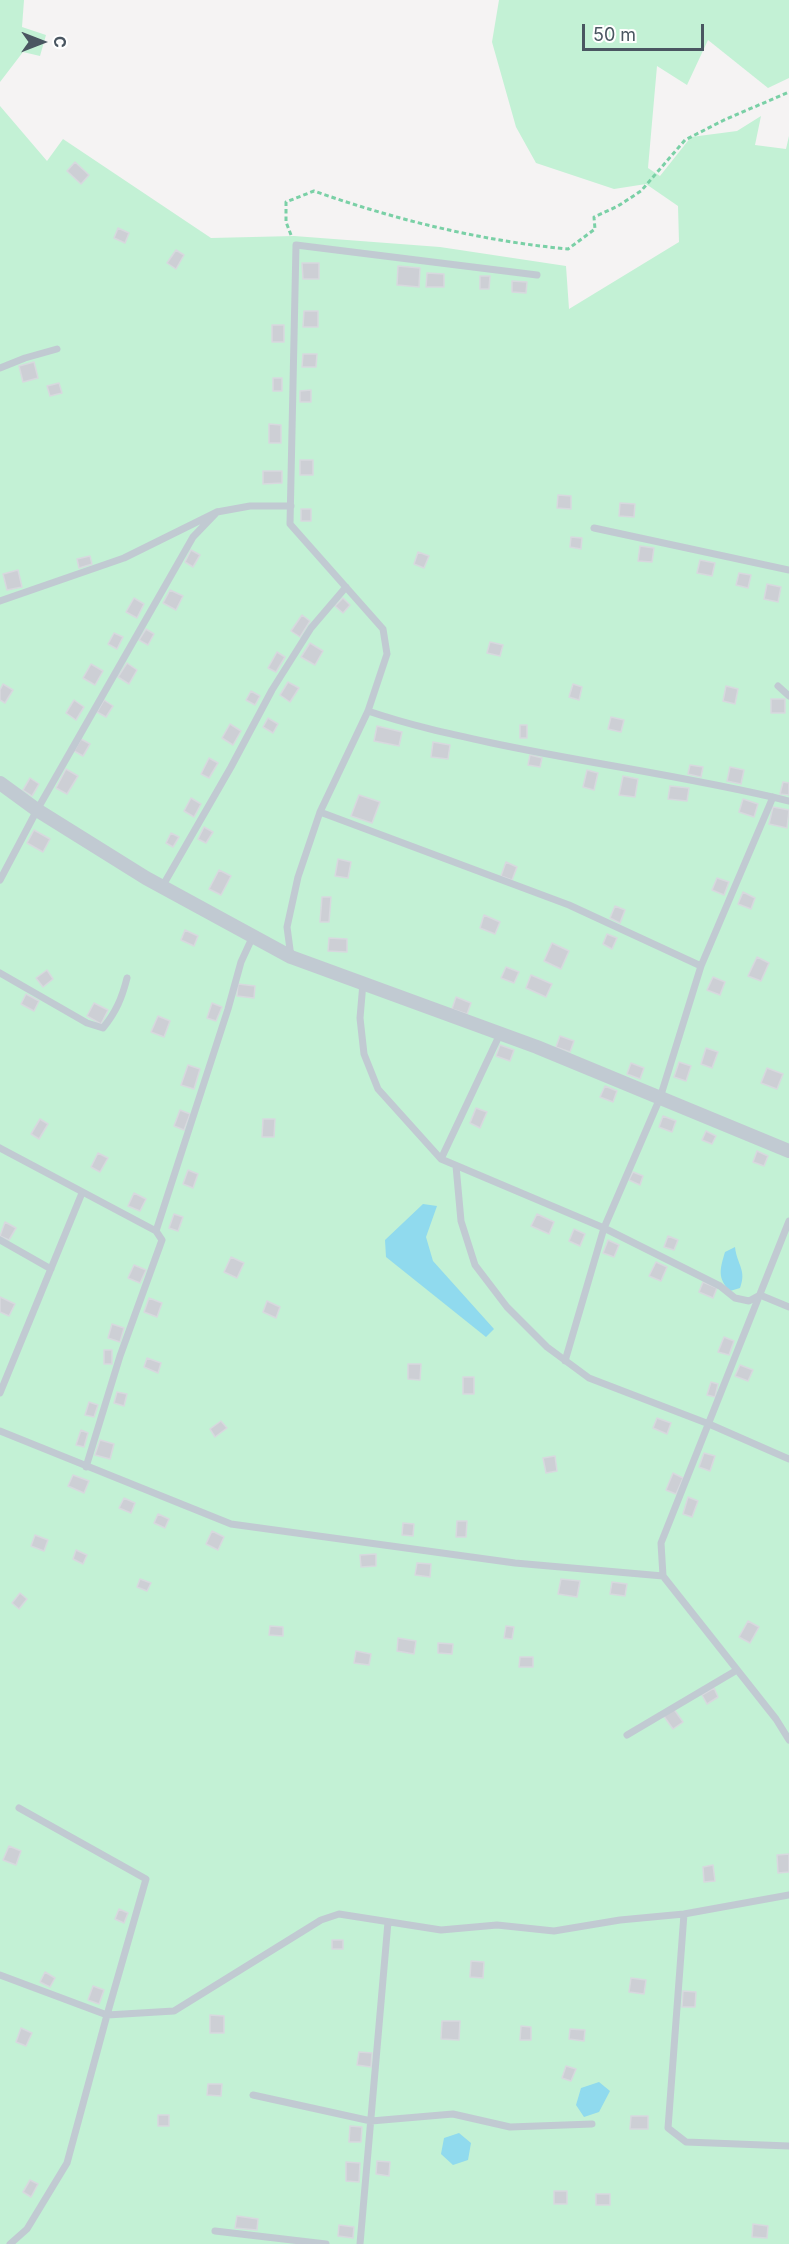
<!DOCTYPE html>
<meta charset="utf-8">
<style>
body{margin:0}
#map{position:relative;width:789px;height:2244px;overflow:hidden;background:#f5f3f3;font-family:Inter,sans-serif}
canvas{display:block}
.north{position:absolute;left:12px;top:12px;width:60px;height:60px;-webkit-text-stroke:4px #fff;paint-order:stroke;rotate:90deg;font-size:16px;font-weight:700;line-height:24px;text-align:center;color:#4a5661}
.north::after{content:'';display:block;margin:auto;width:21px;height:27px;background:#4a5661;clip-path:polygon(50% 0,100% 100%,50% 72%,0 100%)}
.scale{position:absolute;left:582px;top:24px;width:122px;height:27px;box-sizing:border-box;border:3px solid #4a5661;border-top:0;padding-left:8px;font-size:18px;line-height:21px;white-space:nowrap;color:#4a5661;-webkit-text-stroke:4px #fff;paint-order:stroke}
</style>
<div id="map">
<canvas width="789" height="2244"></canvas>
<div class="north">С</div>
<div class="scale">50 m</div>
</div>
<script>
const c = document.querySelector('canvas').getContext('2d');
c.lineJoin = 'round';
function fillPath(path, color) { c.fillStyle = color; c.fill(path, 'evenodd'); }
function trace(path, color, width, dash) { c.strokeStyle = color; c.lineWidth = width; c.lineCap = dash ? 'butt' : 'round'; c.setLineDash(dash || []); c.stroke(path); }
fillPath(new Path2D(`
 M0,0H24L22,27L46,35L40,56L23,52L0,82Z
 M499,0H789V78L768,88L708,40L687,85L657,66L648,168L660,176L691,137L737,131L761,116L755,145L786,149L789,136V2244H0V106L47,161L63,139L211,238L294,236L440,247L566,266L569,309L679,242L678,206L646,184L614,189L536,163L516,127L492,42Z`), '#c3f1d5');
fillPath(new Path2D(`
 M423,1204L437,1206L426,1237L433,1261L494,1329L486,1337L386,1257L385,1240Z
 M735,1247C737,1265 747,1270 740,1288L730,1291C717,1278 720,1269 725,1252Z
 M599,2082L610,2091L599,2112L584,2117L576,2105L581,2088Z
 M459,2133L471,2143L468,2160L453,2165L441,2154L444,2138Z`), '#90daee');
const building = new Path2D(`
 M75,162L89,175L81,184L67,171Z
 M118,228L129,233L125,243L114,238Z
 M176,250L184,255L176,269L167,263Z
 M302,263H319V279H303Z
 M398,266L420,268L419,287L397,285Z
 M427,273L444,274V287H426Z
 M480,276H490L489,289H480Z
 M512,281L527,282L526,293L512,292Z
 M304,311H318V327H303Z
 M272,325H284V342H272Z
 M303,354H317L316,367H302Z
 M34,362L38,378L23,382L19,366Z
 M273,378H282V391H273Z
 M59,383L62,393L50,396L47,386Z
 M311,390V402H300V391Z
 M269,424L281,425V443H269Z
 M300,460H313V475H300Z
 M263,471H282V483L263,484Z
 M558,495L571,496V509L557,508Z
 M620,503L635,504L634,517L619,516Z
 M301,509H311V521H301Z
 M571,537L582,538L581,549L570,547Z
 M640,546L654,548L652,562L638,561Z
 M191,550L200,555L193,567L185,562Z
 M418,552L429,556L424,568L414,564Z
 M90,556L92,564L79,568L77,559Z
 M700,560L715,563L712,576L697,573Z
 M18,570L22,587L7,590L3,574Z
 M739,573L751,575L748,588L736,585Z
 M767,584L781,587L778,602L764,599Z
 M170,590L183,596L176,610L163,603Z
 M134,598L144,604L137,618L126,612Z
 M343,598L350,605L343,613L335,606Z
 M302,615L310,621L300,637L291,631Z
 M146,629L154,634L148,645L139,640Z
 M114,633L123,637L117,649L108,644Z
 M490,642L503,645L500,656L487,653Z
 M310,643L323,651L315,665L301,657Z
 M277,652L285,657L276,672L268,668Z
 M127,663L137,670L129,684L118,677Z
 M91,664L103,671L95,685L83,678Z
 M288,682L299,688L290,702L280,695Z
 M3,684L13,690L5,703L0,700V690Z
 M573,684L582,687L579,700L569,697Z
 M726,686L738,689L735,704L723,701Z
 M251,691L260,696L255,705L246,700Z
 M771,699H785V713H771Z
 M74,700L84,707L76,720L66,713Z
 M104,700L113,706L106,717L97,712Z
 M611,717L624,720L621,732L608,729Z
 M268,718L278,724L273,733L263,727Z
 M230,724L241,731L233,745L222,738Z
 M520,725H527V738H520Z
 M377,726L402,732L399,746L374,741Z
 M81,739L90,744L83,756L74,751Z
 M433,742L450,745L448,759L431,757Z
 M530,755L542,758L540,767L528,765Z
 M209,758L218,763L209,778L201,774Z
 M690,765L703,767L701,777L688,774Z
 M730,767L744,770L741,784L727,781Z
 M66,769L78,776L67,794L56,788Z
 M587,770L598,773L594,790L583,787Z
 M623,776L638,779L635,797L619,795Z
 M30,778L39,784L32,796L23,790Z
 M783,782L789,783V795L780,794Z
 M670,786L689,788L687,801L668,799Z
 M359,795L380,802L372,823L351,816Z
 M191,798L201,804L194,817L184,811Z
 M743,799L758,804L754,817L739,812Z
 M773,807L789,810L787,828L769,824Z
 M204,827L213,832L206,843L198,839Z
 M34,830L50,839L43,852L27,843Z
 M171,833L179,837L173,847L166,843Z
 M338,859L351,862L348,878L335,876Z
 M506,862L517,867L512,880L501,876Z
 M219,870L231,876L221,895L209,889Z
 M717,878L729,882L724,895L712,890Z
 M743,892L755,898L751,909L738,904Z
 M322,897H331L329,922H320Z
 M615,906L625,910L620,923L610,918Z
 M484,915L500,922L495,934L480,928Z
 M185,930L198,936L194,946L181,940Z
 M607,934L617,938L612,949L603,944Z
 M329,938L347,939V952L328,951Z
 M552,943L569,951L561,969L544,961Z
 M757,957L769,963L761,981L748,976Z
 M506,967L519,972L514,983L501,978Z
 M47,970L53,979L43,987L36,978Z
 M531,975L552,984L546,997L526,988Z
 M713,977L725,982L720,995L707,990Z
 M238,984L255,986L254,998L237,996Z
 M26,994L39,1001L34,1011L21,1004Z
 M456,997L471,1003L467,1014L452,1009Z
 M94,1003L108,1010L101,1024L87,1016Z
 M212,1003L222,1007L216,1021L207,1018Z
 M158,1016L170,1021L164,1037L151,1032Z
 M560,1036L574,1041L570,1052L556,1047Z
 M500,1045L514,1050L510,1061L496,1056Z
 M706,1048L718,1052L712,1068L701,1064Z
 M679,1062L691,1066L686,1081L674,1077Z
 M631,1063L644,1068L640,1079L627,1074Z
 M188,1065L200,1069L194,1089L181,1085Z
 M767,1068L783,1074L777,1089L761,1083Z
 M605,1086L617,1091L613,1102L600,1097Z
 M476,1108L487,1112L480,1128L470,1123Z
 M180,1110L190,1114L184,1130L174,1126Z
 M663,1116L676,1121L672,1132L659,1127Z
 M40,1119L48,1124L39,1139L31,1134Z
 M263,1119H275L274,1137H262Z
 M706,1131L716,1136L712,1144L702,1140Z
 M757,1151L768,1156L764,1166L753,1162Z
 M98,1153L108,1158L100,1172L91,1167Z
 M188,1170L198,1174L193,1188L183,1184Z
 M633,1172L643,1176L640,1185L629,1180Z
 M134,1193L146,1199L140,1211L128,1206Z
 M174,1214L183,1217L178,1231L169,1228Z
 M537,1214L554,1222L549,1234L531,1226Z
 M5,1222L16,1228L9,1240L0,1236Z
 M574,1229L585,1234L580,1246L569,1241Z
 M668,1236L678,1240L674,1250L664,1247Z
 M608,1240L619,1245L614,1257L603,1253Z
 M231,1257L244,1263L237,1278L224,1272Z
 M656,1262L667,1267L661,1281L649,1276Z
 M134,1265L146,1270L140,1283L128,1278Z
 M703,1282L717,1288L713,1298L699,1292Z
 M0,1297L15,1304L9,1316L0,1312Z
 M149,1298L162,1303L157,1317L144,1312Z
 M267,1301L280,1307L276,1318L263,1312Z
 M112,1324L124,1328L120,1342L108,1338Z
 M724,1337L734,1341L729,1355L718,1352Z
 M104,1350H112V1364H104Z
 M147,1358L161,1363L158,1373L144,1367Z
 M408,1364H421L420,1380L408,1379Z
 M740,1365L753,1370L748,1381L735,1376Z
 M463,1377H474V1394H463Z
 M711,1382L718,1384L715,1397L707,1395Z
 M117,1392L127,1394L124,1406L114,1403Z
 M89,1402L98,1405L94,1417L85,1415Z
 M657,1418L671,1423L667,1434L653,1428Z
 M221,1421L227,1428L215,1437L210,1429Z
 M81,1430L88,1433L84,1447L76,1445Z
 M100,1440L114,1444L110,1459L95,1455Z
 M704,1453L715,1456L710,1471L699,1467Z
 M555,1456L557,1471L546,1473L543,1458Z
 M673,1473L683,1478L676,1494L666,1490Z
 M73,1475L89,1481L84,1493L68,1486Z
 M688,1497L698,1501L692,1517L683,1514Z
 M124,1498L135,1503L131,1513L119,1508Z
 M158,1514L169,1519L165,1528L154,1523Z
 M457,1521H467L466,1537H456Z
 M403,1523L414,1524L413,1536L402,1535Z
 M212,1531L224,1537L218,1550L206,1544Z
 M35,1535L48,1540L44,1551L31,1546Z
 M76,1550L87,1555L83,1564L73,1559Z
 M376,1554V1566L361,1567L360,1555Z
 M417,1563L431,1564L430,1577L415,1575Z
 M140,1579L151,1583L147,1591L137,1587Z
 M561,1579L580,1581L577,1597L558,1594Z
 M612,1582L627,1584L625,1596L610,1594Z
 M20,1593L27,1599L19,1609L12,1603Z
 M748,1621L759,1627L750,1643L739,1637Z
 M270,1626L283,1627V1636L269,1635Z
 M506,1626L514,1627L512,1639L504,1638Z
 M398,1638L416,1641L414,1654L397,1651Z
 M438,1643L453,1644L452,1654L438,1653Z
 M356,1651L371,1654L369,1665L354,1663Z
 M520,1657H533V1667H519Z
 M714,1688L718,1697L707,1704L702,1695Z
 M673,1708L683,1722L673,1729L663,1715Z
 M9,1846L21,1851L16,1865L3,1860Z
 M789,1854V1872L778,1873L777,1855Z
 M713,1865L715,1881L704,1882L703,1867Z
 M119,1909L128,1913L124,1923L115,1919Z
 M332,1940H343V1949H332Z
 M471,1961L484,1962L483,1978L470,1977Z
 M45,1972L55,1978L50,1987L40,1982Z
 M631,1978L646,1980L644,1994L629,1992Z
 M93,1986L104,1990L99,2004L88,2000Z
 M683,1991L696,1992L695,2007H682Z
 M210,2015L224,2016V2033H210Z
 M442,2021H460L459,2040L441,2039Z
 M521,2026L531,2027V2040H520Z
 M21,2028L32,2033L26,2046L16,2042Z
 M570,2029L585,2030L584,2041L569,2039Z
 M359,2052L372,2053L371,2067L357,2065Z
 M566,2066L576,2069L571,2081L562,2078Z
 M208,2084H222L221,2096L207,2095Z
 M158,2115H169V2126H158Z
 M631,2116H648V2129H630Z
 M350,2126L362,2127L361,2142H349Z
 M377,2161L390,2162L389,2176L376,2174Z
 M346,2162L360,2163L359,2182L346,2181Z
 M30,2180L38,2184L31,2197L23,2192Z
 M554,2191H567V2204H554Z
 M596,2194H610V2205H596Z
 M237,2216L258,2219L257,2230L235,2228Z
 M753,2224L768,2226L767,2238L752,2237Z
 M339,2225L354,2227L353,2238L338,2236Z`);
fillPath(building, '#cdcfd5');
trace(building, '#d7d9de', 1.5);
trace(new Path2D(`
 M291,235L286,222V202L314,191C396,220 482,241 568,249L595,229L594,217L618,206L641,191L685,140L724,120L789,92`), '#7ad0a6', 3, [4.5, 3]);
trace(new Path2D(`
 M0,368L25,358L57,349
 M594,528L789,570
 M0,601L124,558L217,512L250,506H291
 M778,686L789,696
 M368,711C409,725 450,734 492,743C591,764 691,777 789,801
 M320,812L569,905L701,966
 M0,880L37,810L193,537L217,512
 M162,887L231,767L272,690L311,628L346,587
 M291,957L287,927L298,877L320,812L368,711L387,654L383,629L290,524L296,245L537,275
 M0,973L87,1023L103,1028C116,1012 122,998 127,978
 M363,983L360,1018L364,1054L378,1089L441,1159L604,1228L720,1286L735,1298L749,1301L760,1295L789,1307
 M0,1148L156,1231L228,1009L241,962L253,936
 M441,1159L500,1034
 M456,1166L461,1221L475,1265L507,1307L547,1347L589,1378L709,1424L789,1459
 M789,1221L661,1543L663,1576L776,1719L789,1740
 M0,1240L51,1269
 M565,1361L604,1228L660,1098L701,966L773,797
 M0,1393L82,1193
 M0,1431L231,1524L515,1563L663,1576
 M86,1467L120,1356L162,1240L156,1231
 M627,1735L737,1670
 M684,1914L668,2128L686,2142L789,2146
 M0,1975L107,2015L174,2011L321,1920L339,1914L441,1930L497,1925L554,1931L620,1920L684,1914L789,1895
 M253,2095L371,2121L453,2114L510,2127L592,2124
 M215,2231L326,2244
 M10,2244L27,2229L67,2163L107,2015L146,1879L19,1808
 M360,2244L388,1922`), '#c1cad2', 7);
trace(new Path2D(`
 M0,783L37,810L146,878L291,957L537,1047L789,1151`), '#c1cad2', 14);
</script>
